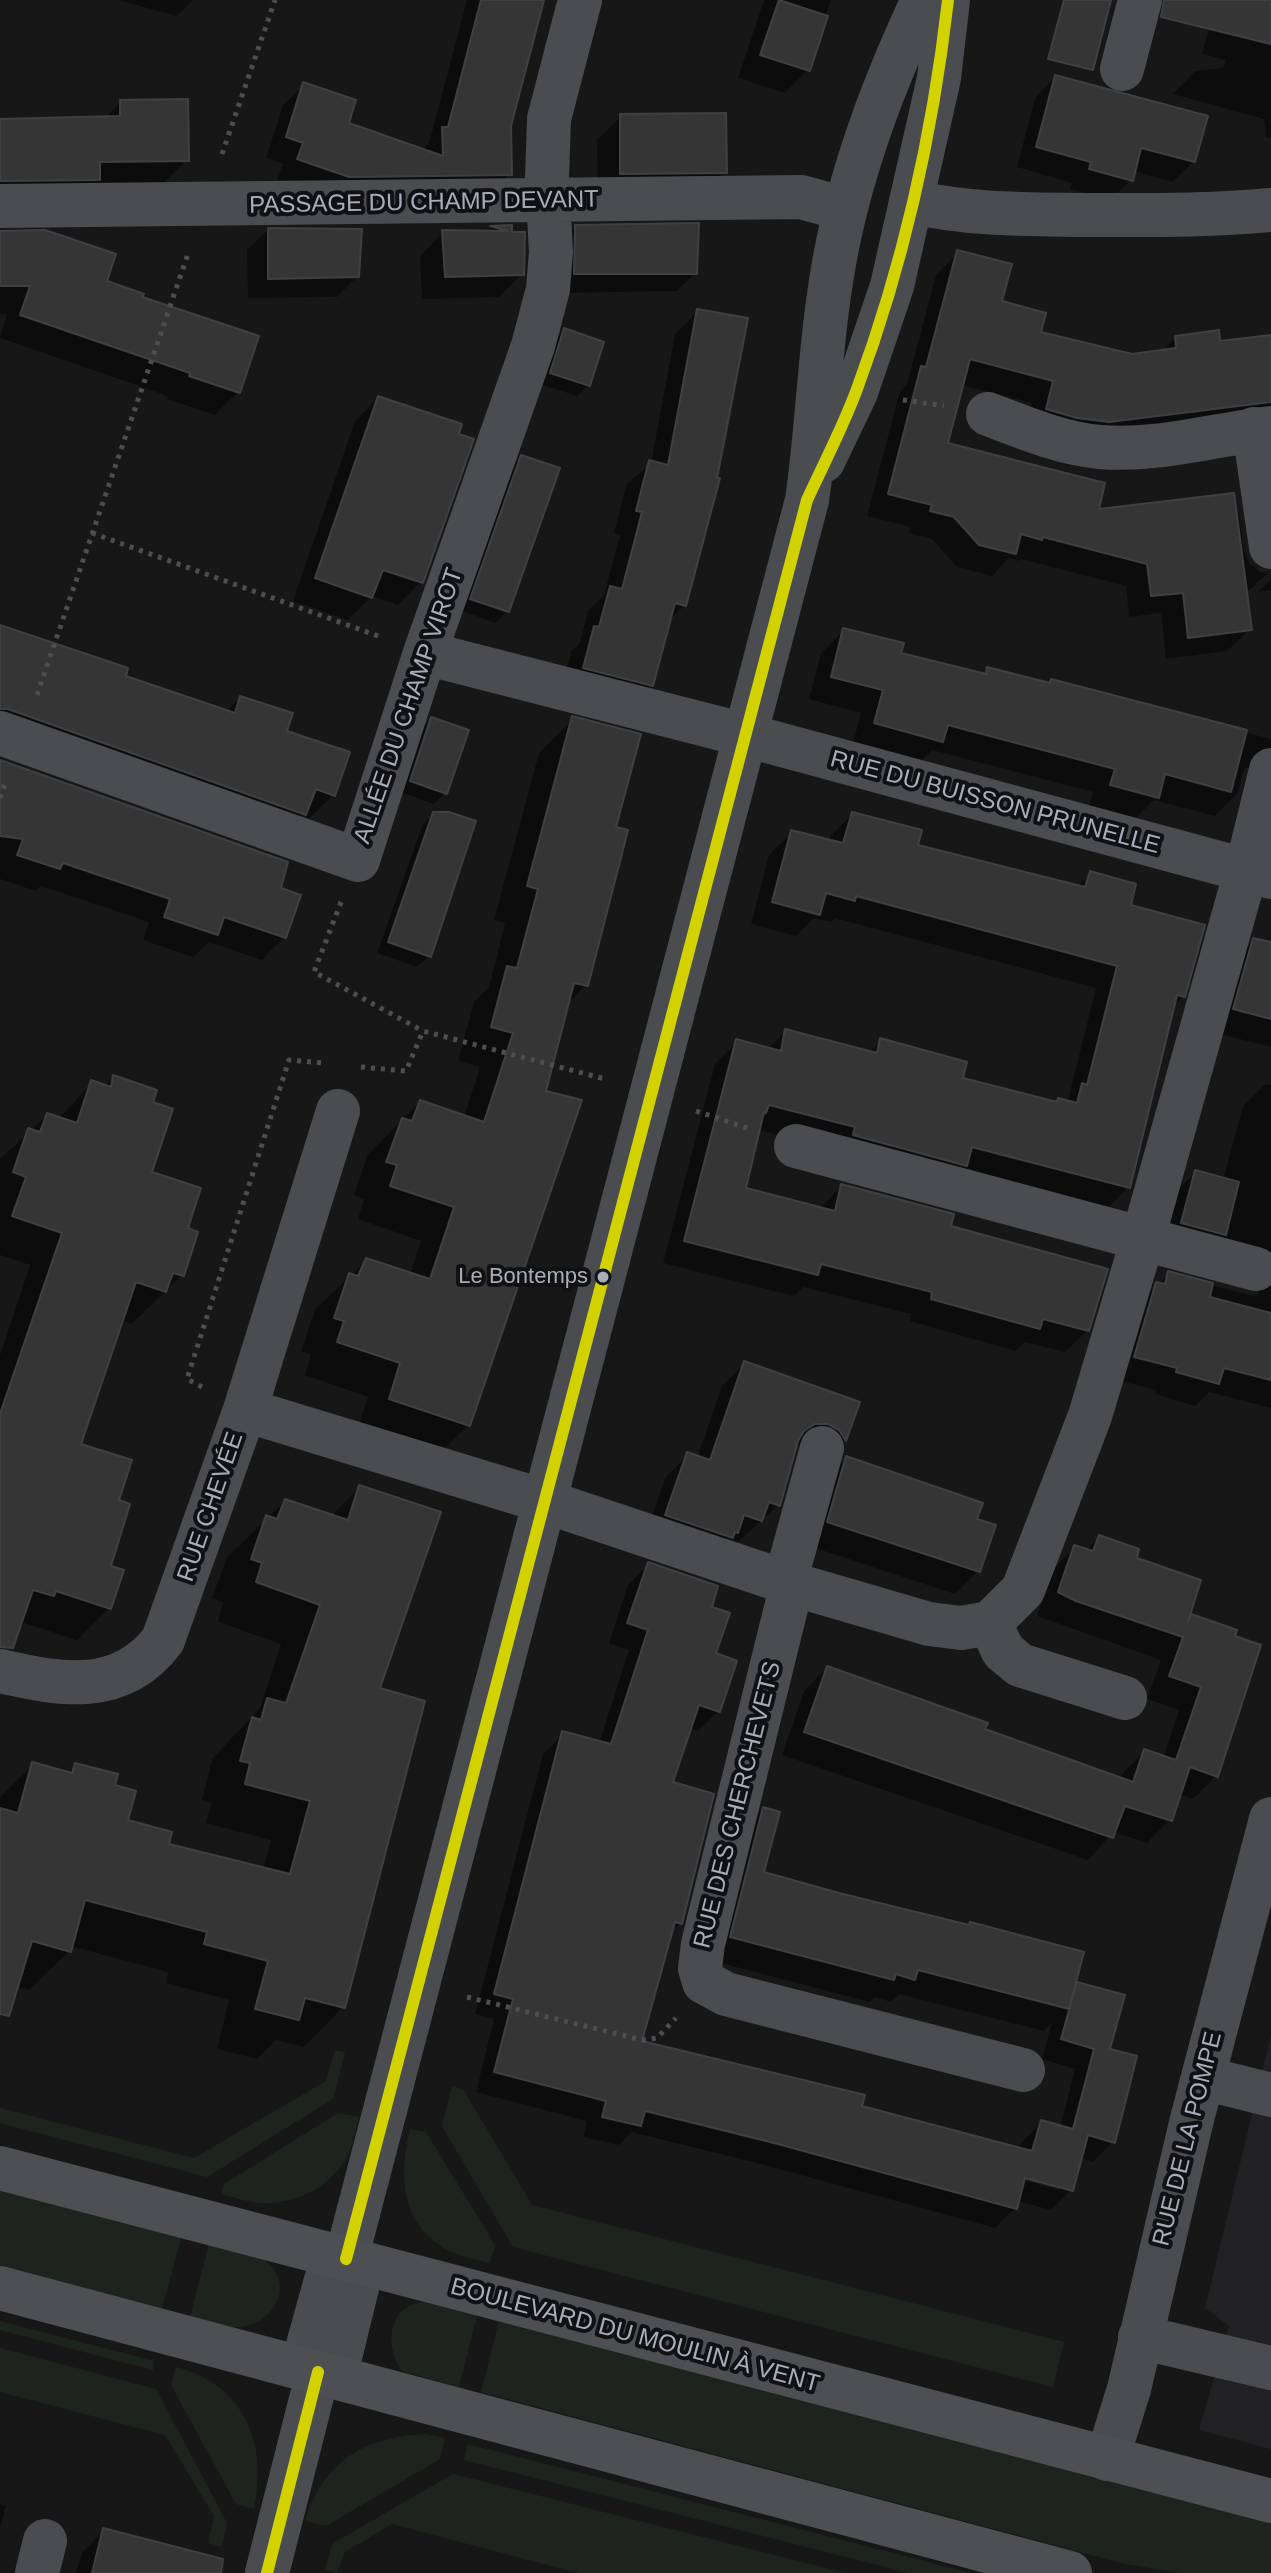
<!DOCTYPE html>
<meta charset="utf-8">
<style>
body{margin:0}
canvas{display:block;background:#171717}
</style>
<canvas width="1271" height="2573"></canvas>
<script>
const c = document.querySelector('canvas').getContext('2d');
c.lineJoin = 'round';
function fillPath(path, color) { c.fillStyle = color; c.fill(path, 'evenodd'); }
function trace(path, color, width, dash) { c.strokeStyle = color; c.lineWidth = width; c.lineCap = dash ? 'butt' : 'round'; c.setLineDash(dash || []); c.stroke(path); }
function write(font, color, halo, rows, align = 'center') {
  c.font = font + ' Arial,sans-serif'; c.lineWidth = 8; c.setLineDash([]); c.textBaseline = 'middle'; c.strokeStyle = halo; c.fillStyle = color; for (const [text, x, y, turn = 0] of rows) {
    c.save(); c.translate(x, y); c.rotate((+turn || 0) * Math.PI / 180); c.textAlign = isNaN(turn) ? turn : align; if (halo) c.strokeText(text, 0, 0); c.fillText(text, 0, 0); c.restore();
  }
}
fillPath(new Path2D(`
 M1271,2036V2449L1199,2430L1229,2326L1205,2308Z`), '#212123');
fillPath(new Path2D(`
 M335,2050L345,2052L333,2099L207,2177L0,2123V2108L194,2158L326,2081Z
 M452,2086L463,2089L532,2205L1064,2342L1053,2387L513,2247L442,2126Z
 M338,2113L359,2117C356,2127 354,2138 351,2148C338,2182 300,2204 265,2203C250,2203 236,2198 222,2194L224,2184Z
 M410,2129L426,2132L495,2245L490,2263C479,2260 465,2258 454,2253C401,2229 398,2178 410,2129Z
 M0,2188L182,2235L161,2312L0,2269Z
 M209,2244C228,2248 252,2249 267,2262C296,2288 271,2325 239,2327C223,2328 205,2321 190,2317Z
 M425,2302L477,2315L459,2387L402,2371C384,2346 388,2304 425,2302Z
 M0,2321L154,2361L153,2370L0,2330Z
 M499,2321L1271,2520V2573H1181L1125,2564L481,2392Z
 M0,2348L156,2389L227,2523L222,2547L208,2543L214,2516L165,2435L0,2392Z
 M176,2367C245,2385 268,2444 254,2509L236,2504L171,2385Z
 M426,2434L445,2438L440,2459L326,2526L305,2521C324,2460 365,2437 426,2434Z
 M468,2444L971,2573H909L464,2460Z
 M453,2474L846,2573H578L392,2524L345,2552L337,2573L325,2570L332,2544Z`), '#1d241e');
fillPath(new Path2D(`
 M118,0H193L177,16Z
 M467,0H541L509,126L510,174L489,195L327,197L277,180L283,164L266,158L283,105L304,85L346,124L422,151L429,143Z
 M764,0H831L808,70L785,93L738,78Z
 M1130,0H1271V137L1266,138L1264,119L1173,94L1195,71L1223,68L1226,60L1202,54L1209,29L1166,10Z
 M1055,77L1194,161L1173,182L1133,171L1131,180L1111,200L1070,189L1072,183L1017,167L1035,98Z
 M121,102L187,160L164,183L0,203V120L104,119Z
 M621,116L725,172L702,195L598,196L597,140Z
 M510,227L522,274L499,297L422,299L420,256L443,232L485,233L491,228Z
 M575,227L695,273L677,291L558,293L557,245Z
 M268,230L359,231L357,277L337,297L248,298L247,250Z
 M0,233L140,298L238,392L215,415L167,399L168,396L0,338L7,314H0Z
 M958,253L1000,303L1039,334L1131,356L1161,352L1176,337L1218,344L1271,337V420L1025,431L1032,403L961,385L946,444L1096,511L1239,513L1244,551L1249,563L1260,572L1268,573L1245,594L1250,629L1227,651L1166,659L1161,613L1129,617L1126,586L1021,559L1018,561L1009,558L992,576L957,567L932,539L909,533L911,527L867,516L900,391L907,384L936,275Z
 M698,311L685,605L668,621L651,685L628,708L561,690L571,651L580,643L588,611L604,595L620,535L614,533L626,485L651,463L675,334Z
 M564,330L589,385L577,396L540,384L553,342Z
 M378,398L457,435L422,581L398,605L372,596L348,620L293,601L355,421Z
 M522,457L557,469L507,611L495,623L460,610L510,468Z
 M1271,579V590L1258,592Z
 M0,626L123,677L226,712L240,698L285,732L333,795L310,818L303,815L281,837L0,737Z
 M844,630L899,654L982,675L988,669L1049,685L1052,682L1271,739V784L1252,768H1244L1238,793L1215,816L1154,800L1134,820L1089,808L1093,792L932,750L918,764L852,746L861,713L809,699L821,653Z
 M431,719L445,793L434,804L400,792L420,730Z
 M573,719L614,829L586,985L566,1005L468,1425L434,1459L356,1433L368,1397L305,1375L311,1355L301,1351L315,1309L367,1260L410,1275L421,1241L358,1219L364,1199L354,1195L368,1154L420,1102L464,1117L480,1067L458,1061L474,1002L489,987L505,923L494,920L539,753Z
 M0,762L278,890L285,936L262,960L209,942L193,957L143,940L149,922L41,886L36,891L0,879Z
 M433,814L429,956L417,967L377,953L422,826Z
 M852,814L915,847L1077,887L1090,874L1128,907L1183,996L1173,1006L1128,1187L1106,1210L834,1149L758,1130L743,1190L819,1209L842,1186L948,1227L1088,1330L1065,1352L1025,1342L1016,1351L910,1321L911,1314L803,1287L794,1296L663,1263L715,1064L737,1042L767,1049L786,1031L869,1053L881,1040L961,1079L1055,1103L1058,1100L1066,1102L1068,1100L1096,988L835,918L831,922L814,918L796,936L751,924L769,855L792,832L829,842L830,837Z
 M1254,940L1271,944V1047L1212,1032L1231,963Z
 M114,1077L151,1103L149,1173L185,1230L182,1275L132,1324L121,1320L79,1445L117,1501L108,1567L109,1608L77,1640L24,1623L19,1628L0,1627V1355L30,1265L0,1255V1159L47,1115L58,1119L92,1083L104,1087Z
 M1265,1084L1271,1085V1408L1209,1392L1195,1406L1155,1394L1156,1390L1113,1379L1134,1306L1169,1274L1249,1295H1259L1258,1285L1160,1245L1173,1194L1196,1172L1223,1180L1243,1106Z
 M744,1364L857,1404L844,1440L823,1461L805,1445H795L778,1505L738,1542L730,1539L714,1554L644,1537L666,1477L688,1455L697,1458L722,1386Z
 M846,1458L975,1520L978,1571L955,1594L806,1545L823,1481Z
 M360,1487L377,1690L343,2007L304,2047L276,2040L257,2059L217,2049L229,2000L166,1983L168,1972L70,1946L69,1951L29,1990L0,1982V1797L33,1765L67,1774L75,1765L113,1786L126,1821L167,1845L263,1870L271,1840L206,1823L212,1803L202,1800L212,1759L260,1708L281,1644L218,1622L223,1602L212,1598L227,1557L285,1501L330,1517Z
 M1099,1537L1134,1559L1186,1622L1191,1616L1216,1776L1193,1799L1179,1794L1170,1820L1147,1843L1113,1832L1088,1860L782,1755L804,1691L827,1668L983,1731L1120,1779L1122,1774L1145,1751L1163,1758L1179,1710L1147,1699L1161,1660L1037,1616L1052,1570L1075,1547L1086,1551Z
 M649,1564L710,1608L719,1711L698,1731L691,1728L671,1784L680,1923L670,1933L640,2042L860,2107L1019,2149L1021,2143L1041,2123L1060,2128L1075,2069L1042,2059L1052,2022L1044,2031L899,1994L891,2002L875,1997L870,2002L709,1960L740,1832L763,1809L761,1874L1072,1990L1078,1984L1108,2050L1113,2141L1093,2162L1080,2158L1071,2190L1051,2210L1017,2201L1015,2208L995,2228L753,2162L631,2132L619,2145L583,2137L587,2121L476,2092L494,2019L475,2014L543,1754L563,1734L599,1743L629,1650L609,1643L628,1585ZM1016,2174L1060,2186V2190L1015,2178Z
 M0,2504L6,2505L0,2529Z
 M104,2530L153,2573H76L82,2553Z`), '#0007');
const building = new Path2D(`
 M481,0H544L511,126L512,175L349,177L297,159L303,143L286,137L303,82L356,100L349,123L443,156L442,127H448Z
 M779,0L828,16L810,71L760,55Z
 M1064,0H1111L1093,70L1048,59Z
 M1164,0H1271V44L1161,17Z
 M1055,75L1208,116L1195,162L1141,148L1133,181L1089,169L1091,162L1036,147Z
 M188,99L189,161L100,162V180L0,181V119L120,116V100Z
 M726,113L727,173L620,174V114Z
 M699,223L697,274H574L575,225Z
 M512,225V232H525L524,275L445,277L442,230L508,231L490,226Z
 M268,228L362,229L359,277L268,279Z
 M45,230L116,254L107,281L144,294L142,297L259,336L240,393L189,376L190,373L20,315L30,286H0V231Z
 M957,250L1012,264L1002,301L1046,313L1041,332L1132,354L1176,348L1175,336L1219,330L1220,341L1271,335V402L1109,422L1077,418L1046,409L1053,381L970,359L948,443L1105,483L1099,509L1234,493L1252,630L1188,638L1183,593L1151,596L1147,564L1043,537L1042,540L1021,534L1016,554L979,545L954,517L930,511L932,505L888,494L921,366L926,367Z
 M697,309L748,318L717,478H720L686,606L675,603L653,686L583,668L594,626L599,627L610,586L622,589L642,512L636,511L649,460L668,465Z
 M564,328L604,342L590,386L550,373Z
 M378,396L462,424L459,434L474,439L423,583L383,570L372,598L315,578Z
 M521,455L560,468L509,612L470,599Z
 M0,625L128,668L126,676L235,713L240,696L293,713L287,731L350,752L335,796L316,789L306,815L8,709H0Z
 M843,628L904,643L901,653L986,674L987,667L1050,683L1051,679L1247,730L1231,792L1165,774L1159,798L1110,785L1115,769L948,725L943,742L874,723L883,690L831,677Z
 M572,716L641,734L616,827L628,830L588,986L574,983L546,1091L582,1100L470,1426L389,1399L400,1363L337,1342L344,1321L334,1318L349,1273L358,1276L366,1258L430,1279L454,1207L390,1186L397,1165L386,1162L402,1118L412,1121L420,1100L484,1122L513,1033L491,1027L507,966L517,968L538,889L527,886Z
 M431,717L469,730L447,794L410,781Z
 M0,760L288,862L281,888L301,895L286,938L224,917L218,935L164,917L170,899L63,863L60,869L17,855L23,839L0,836Z
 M433,812H449L476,821L431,957L388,942Z
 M852,812L922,830L918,845L1021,871L1085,887L1090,871L1136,884L1131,905L1205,925L1185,997L1177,995L1130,1188L972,1147L967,1166L853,1135L855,1127L769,1105L766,1113L764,1112L746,1188L835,1211L841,1184L954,1214L951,1226L1108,1269L1089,1331L1043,1319L1040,1329L931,1299L932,1292L821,1264L818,1275L684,1241L736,1039L781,1051L785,1029L877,1053L880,1038L967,1062L963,1078L1057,1102L1058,1098L1077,1103L1082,1083L1087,1085L1117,966L856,896L855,901L826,893L820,915L772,902L791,830L843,843Z
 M1253,938L1271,942V1019L1233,1009Z
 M113,1075L157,1090L153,1102L173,1109L152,1172L201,1188L188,1228L198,1232L184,1276L173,1273L166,1292L136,1282L81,1444L132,1460L119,1500L130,1504L111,1566L124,1570L111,1609L56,1591L54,1596L33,1590L13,1648L0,1647V1414L62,1233L12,1216L26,1177L13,1172L28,1128L40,1132L47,1113L77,1123L91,1080L111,1087Z
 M1195,1170L1239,1182L1226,1235L1181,1223Z
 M1168,1271L1213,1283L1210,1297L1271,1313V1380L1224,1368L1219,1384L1176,1372L1177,1368L1134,1357L1156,1282L1165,1284Z
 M744,1361L860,1402L846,1441L839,1430L828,1424H815L804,1431L798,1441L780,1506L769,1502L762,1521L744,1515L738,1533L735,1532L733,1538L665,1515L687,1452L710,1460Z
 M846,1456L983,1503L977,1519L996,1525L980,1572L827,1522Z
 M359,1485L441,1512L380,1688L425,1701L345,2008L305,1998L299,2020L255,2009L268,1961L204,1944L207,1932L85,1900L71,1952L32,1941L9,2016L0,2014V1808L18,1813L32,1762L72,1773L75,1763L118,1774L115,1785L136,1791L128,1820L172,1832L169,1844L290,1874L310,1801L245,1784L250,1763L240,1761L252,1717L261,1720L267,1698L286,1703L320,1605L256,1582L262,1563L251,1559L266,1515L277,1519L285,1499L348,1520Z
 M1099,1535L1139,1549L1137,1558L1201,1580L1188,1622L1191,1614L1237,1630L1235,1636L1261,1645L1218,1777L1190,1767L1172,1821L1125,1806L1113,1838L804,1732L827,1666L988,1723L985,1729L1133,1782L1144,1749L1176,1760L1201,1687L1169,1676L1183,1637L1076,1601L1058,1592L1074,1545L1093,1551Z
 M648,1562L718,1586L712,1607L730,1613L716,1653L737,1661L720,1712L699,1705L673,1782L714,1794L682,1924L675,1922L642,2041L865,2095L862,2106L1032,2151L1041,2120L1073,2129L1094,2049L1061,2039L1077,1982L1125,1995L1110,2049L1137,2056L1130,2084L1115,2143L1088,2135L1073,2191L1025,2178L1017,2209L774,2143L645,2111L641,2126L602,2117L606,2101L494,2072L513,1999L494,1994L562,1731L611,1744L648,1630L627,1623Z
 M763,1807L780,1812L764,1872L839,1893L969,1925L970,1922L1084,1952L1069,2009L918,1970L915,1980L896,1974L894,1980L730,1937Z
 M103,2528L223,2559L221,2573H92Z`);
fillPath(building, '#353536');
trace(building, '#3f4043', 2);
trace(new Path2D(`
 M222,154L275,0
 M903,400L944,406
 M92,533L381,637
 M37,695L189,251
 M0,798L5,784
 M341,902L314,972L423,1031
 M361,1067L406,1071L423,1031L605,1079
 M696,1111L753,1130
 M202,1387L187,1379L289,1060L323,1063
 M467,1997L642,2040L657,2038L676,2018`), '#4d4e52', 5, [4, 6]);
trace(new Path2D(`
 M1122,69L1140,0
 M913,202C970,215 1027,214 1085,215C1147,215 1210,216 1271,210
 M0,206L801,197L845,209
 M988,414C1023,427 1062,444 1100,447C1157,452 1215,434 1271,428
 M1254,429L1271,547
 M823,461L856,392L892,286L939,78L948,0
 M425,653L745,735L1271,877
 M0,733L358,860L425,653L533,346L548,289L551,252L547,178L549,119L580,0
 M796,1146L1256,1269
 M245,1410L338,1111
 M785,1582L822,1448
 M792,1584L929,1624L961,1628L990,1623L1023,1590L1090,1416L1143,1238L1246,871L1271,770
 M990,1623L1003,1651L1020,1665L1125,1698
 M0,1671C61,1685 121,1696 163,1640L245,1410L544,1501L792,1584L703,1944L700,1968L704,1982L726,1994L1023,2070
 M1203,2078L1271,2095
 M346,2259L807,500C817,432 819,363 829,295C843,191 879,94 923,0
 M1140,2337L1271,2368
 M318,2372L341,2353L357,2288L346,2259
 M318,2372L308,2345L326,2280L346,2259
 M1107,2459L1129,2389L1192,2119L1271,1819
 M37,2573L45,2541
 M267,2573L318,2372`), '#4b4c50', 44);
trace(new Path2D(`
 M0,2168L1271,2501
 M0,2288L1070,2573`), '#4d4f52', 44);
trace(new Path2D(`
 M346,2259L807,500C824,463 843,427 857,389C903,265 933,132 948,0
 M267,2573L318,2372`), '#d2d200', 12);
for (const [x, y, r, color] of [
 [603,1277,7,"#a8adb8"]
]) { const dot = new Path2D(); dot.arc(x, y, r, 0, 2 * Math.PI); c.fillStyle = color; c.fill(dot); trace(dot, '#111113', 3); }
write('22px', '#a8adb8', '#111113', [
 ["Le Bontemps",588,1277]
], 'right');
write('24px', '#a8adb8', '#111113', [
 ["PASSAGE DU CHAMP DEVANT",424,203,-1],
 ["ALLÉE DU CHAMP VIROT",409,706,-71],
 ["RUE DU BUISSON PRUNELLE",995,803,15],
 ["RUE CHEVÉE",211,1507,-71],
 ["RUE DES CHERCHEVETS",738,1805,-76],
 ["RUE DE LA POMPE",1188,2139,-76],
 ["BOULEVARD DU MOULIN À VENT",635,2336,15]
]);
</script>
